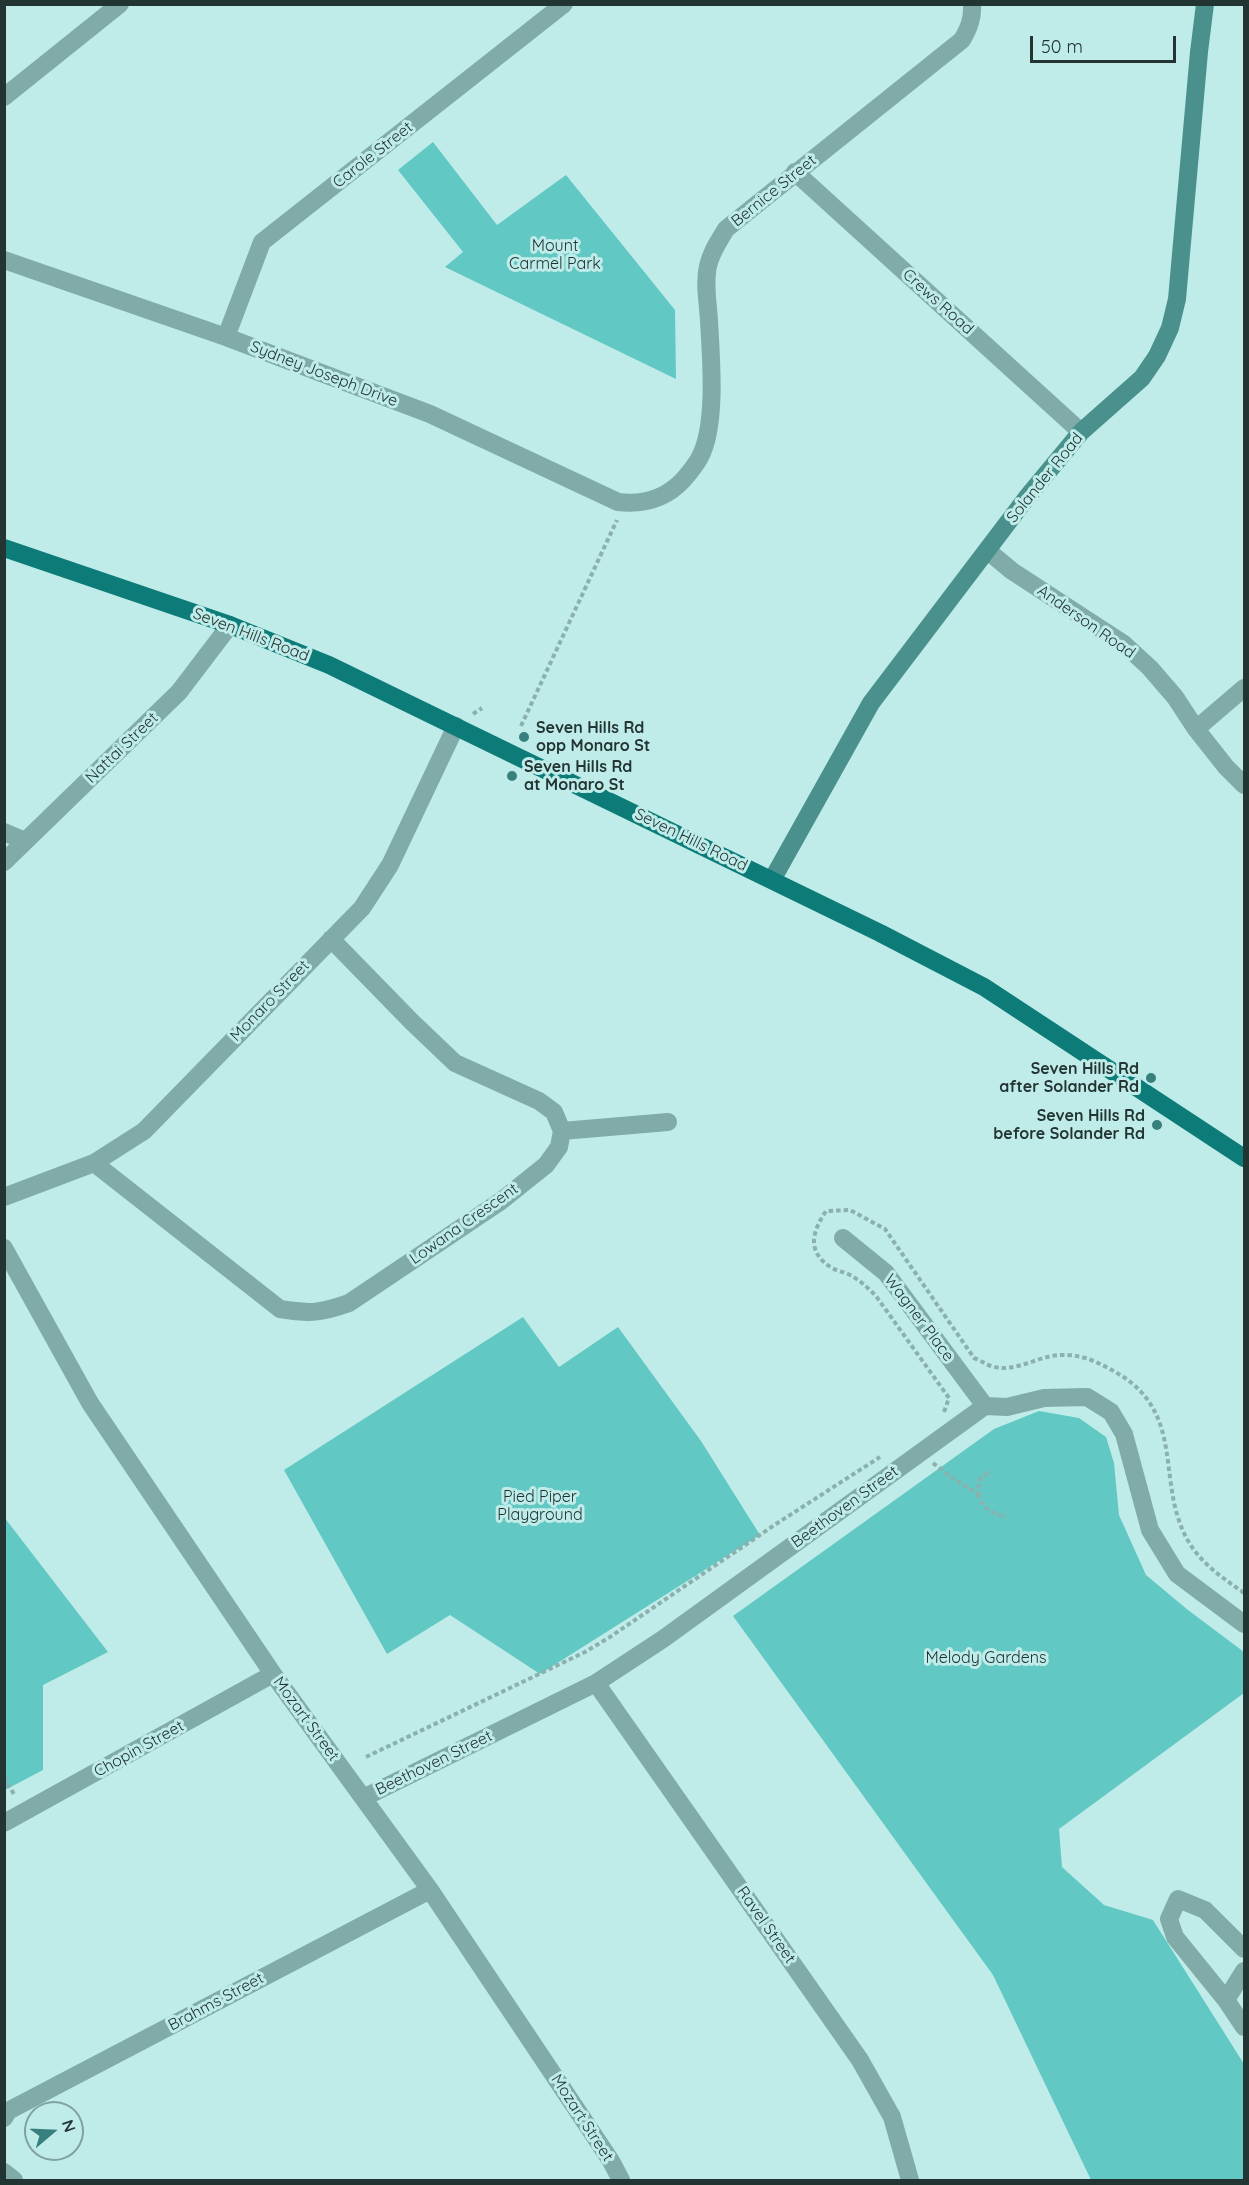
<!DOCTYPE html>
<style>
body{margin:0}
#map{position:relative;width:1249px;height:2185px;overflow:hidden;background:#bfece9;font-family:Quicksand,sans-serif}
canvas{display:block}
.frame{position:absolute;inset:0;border:6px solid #233533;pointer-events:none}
.north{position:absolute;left:24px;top:2101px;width:60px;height:60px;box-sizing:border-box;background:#bfece9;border:2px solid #81a3a0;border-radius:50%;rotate:71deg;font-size:16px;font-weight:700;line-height:24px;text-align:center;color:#233533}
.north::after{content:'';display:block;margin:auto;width:21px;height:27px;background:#38807d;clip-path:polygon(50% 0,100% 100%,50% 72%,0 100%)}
.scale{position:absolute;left:1030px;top:36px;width:146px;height:27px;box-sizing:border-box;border:3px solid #233533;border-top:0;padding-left:8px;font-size:18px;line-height:21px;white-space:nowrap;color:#233533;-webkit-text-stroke:4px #bfece9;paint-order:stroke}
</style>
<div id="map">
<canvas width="1249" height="2185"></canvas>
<div class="frame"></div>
<div class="north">N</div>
<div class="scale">50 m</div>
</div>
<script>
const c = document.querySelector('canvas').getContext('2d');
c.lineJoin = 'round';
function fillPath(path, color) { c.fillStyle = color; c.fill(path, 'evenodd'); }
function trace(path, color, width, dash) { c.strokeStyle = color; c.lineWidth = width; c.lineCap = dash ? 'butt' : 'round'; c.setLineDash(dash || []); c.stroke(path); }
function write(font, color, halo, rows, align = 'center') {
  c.font = font + ' Quicksand,sans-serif'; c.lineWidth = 6; c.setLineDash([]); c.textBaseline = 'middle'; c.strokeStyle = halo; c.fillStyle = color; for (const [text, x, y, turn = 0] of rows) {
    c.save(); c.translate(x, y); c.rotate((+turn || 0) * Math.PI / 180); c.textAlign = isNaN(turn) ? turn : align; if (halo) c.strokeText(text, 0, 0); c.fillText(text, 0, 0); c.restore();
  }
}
fillPath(new Path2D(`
 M433,142L497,225L566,175L675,310L676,379L445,267L463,252L398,170Z
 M523,1317L559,1367L618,1327L701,1441L760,1535L540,1674L450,1615L387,1654L284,1470Z
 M1039,1411L1079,1418L1106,1437L1114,1463L1119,1515L1146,1575L1188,1610L1244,1652V1693L1059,1829L1062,1867L1104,1905L1153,1920L1244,2064V2180H1091L993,1975L733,1616L994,1429Z
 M4,1517L108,1652L43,1685V1770L5,1790Z`), '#62c8c3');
trace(new Path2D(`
 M473,714L482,708
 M521,726L617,520
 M944,1412L949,1398L876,1296C868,1288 860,1280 850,1275C844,1272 837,1271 832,1268C806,1252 812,1232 826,1211L850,1210L885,1229L974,1358C980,1360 985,1364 991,1366C1015,1374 1038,1355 1062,1355C1084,1354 1104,1365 1122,1376C1183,1416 1158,1478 1184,1533C1197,1561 1220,1576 1244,1593
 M933,1463L951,1477L978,1494L980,1479L991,1471
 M978,1494C983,1509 991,1513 1006,1517
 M366,1757L585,1652L610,1637L776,1524L880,1457
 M4,1777L15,1796`), '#8cb0ae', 4, [4.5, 3]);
trace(new Path2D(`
 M4,97L120,4
 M795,172L1081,432
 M4,260L226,337L430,414L618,502C644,505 666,499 684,479C690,472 696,465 700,457C717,425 711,357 709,321C708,302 704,284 708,266C711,252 719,241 726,229L962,40C969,28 973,18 972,4
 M226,337L262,242L564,4
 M988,551L1012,571L1124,644L1150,668L1175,697L1196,729L1226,767L1244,785
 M1196,729L1244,688
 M4,832L25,841
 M4,862L179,692L230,625
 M562,1131L668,1122
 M94,1163L280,1309C310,1314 321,1313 349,1303L501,1201L546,1165L559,1147L562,1131L554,1112L539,1101L455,1063L412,1022L331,939
 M4,1197L94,1163L144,1131L362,908L390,865L456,726
 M843,1238L886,1273L985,1406
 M4,1248L90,1403L273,1674L430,1890L611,2161L621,2180
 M596,1683L860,2060L892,2117L910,2180
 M363,1798L596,1683L663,1639L985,1406L1007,1407L1044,1398L1087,1397L1111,1412L1124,1434L1150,1530L1177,1574L1244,1624
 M4,1823L273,1674
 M1244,1949L1205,1910L1178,1899L1169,1919L1175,1937L1226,2000L1244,2027
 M1226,2000L1244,1971
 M4,2118L8,2111L430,1890
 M4,2172L14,2180`), '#80aba8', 18);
trace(new Path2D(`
 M772,880L871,703L1028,496L1081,432L1142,378L1157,356L1170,328L1177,299L1199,52L1205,4`), '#4a908c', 18);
trace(new Path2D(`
 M4,548L230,625L329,665L880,933L984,987L1244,1158`), '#0d7c78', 18);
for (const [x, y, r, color] of [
 [524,737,6,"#38807d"],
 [512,776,6,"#38807d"],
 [1151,1078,6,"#38807d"],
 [1157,1125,6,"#38807d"]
]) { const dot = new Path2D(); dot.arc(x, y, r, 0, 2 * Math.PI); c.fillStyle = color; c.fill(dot); trace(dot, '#bfece9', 2); }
write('16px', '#233533', '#bfece9', [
 ["Carole Street",373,155,-38],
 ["Bernice Street",774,191,-39],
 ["Crews Road",938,302,42],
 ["Sydney Joseph Drive",324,374,21],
 ["Solander Road",1045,478,-51],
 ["Anderson Road",1086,622,35],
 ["Seven Hills Road",251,635,21],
 ["Nattai Street",122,748,-44],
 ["Seven Hills Road",691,840,26],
 ["Monaro Street",270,1001,-46],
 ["Lowana Crescent",464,1224,-35],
 ["Wagner Place",919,1318,53],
 ["Beethoven Street",845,1507,-36],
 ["Mozart Street",306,1719,54],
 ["Chopin Street",139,1749,-29],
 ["Beethoven Street",434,1763,-26],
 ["Ravel Street",766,1925,55],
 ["Brahms Street",216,2002,-28],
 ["Mozart Street",582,2118,57]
]);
write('16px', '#1c3130', '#bfece9', [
 ["Mount",555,246],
 ["Carmel Park",555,264],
 ["Pied Piper",540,1497],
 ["Playground",540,1515],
 ["Melody Gardens",986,1658]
]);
write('bold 16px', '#233533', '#bfece9', [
 ["Seven Hills Rd",536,728],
 ["opp Monaro St",536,746],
 ["Seven Hills Rd",524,767],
 ["at Monaro St",524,785],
 ["Seven Hills Rd",1139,1069,"right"],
 ["after Solander Rd",1139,1087,"right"],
 ["Seven Hills Rd",1145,1116,"right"],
 ["before Solander Rd",1145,1134,"right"]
], 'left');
</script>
